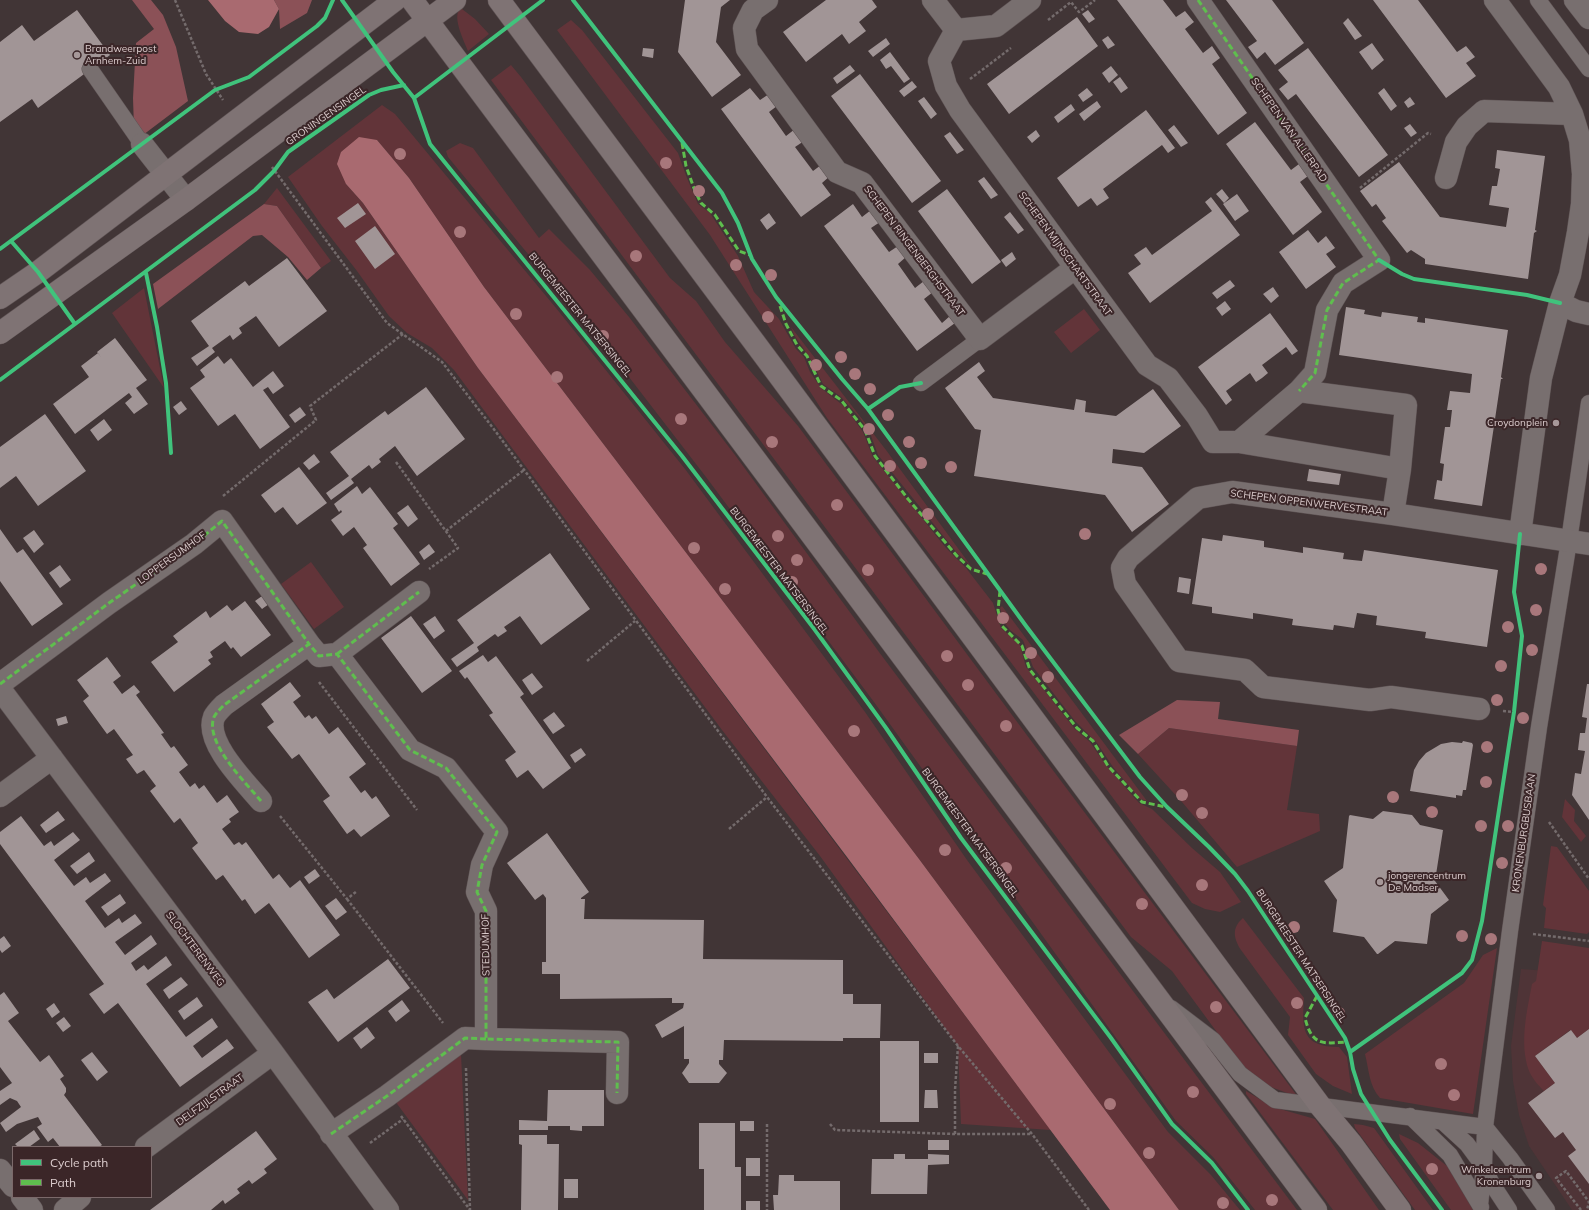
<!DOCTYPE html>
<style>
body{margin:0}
#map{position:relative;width:1589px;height:1210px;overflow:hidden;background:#413536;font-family:Mulish,sans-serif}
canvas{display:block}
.legend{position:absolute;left:12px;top:1146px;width:140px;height:52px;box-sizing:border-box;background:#3b2628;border:1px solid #7b696a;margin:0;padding:5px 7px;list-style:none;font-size:12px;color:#dccdce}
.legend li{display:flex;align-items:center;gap:8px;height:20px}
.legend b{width:20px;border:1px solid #7b696a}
</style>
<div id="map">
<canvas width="1589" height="1210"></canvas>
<ul class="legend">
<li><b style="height:5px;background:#40c37c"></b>Cycle path</li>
<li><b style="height:5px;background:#5fbe4e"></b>Path</li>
</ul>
</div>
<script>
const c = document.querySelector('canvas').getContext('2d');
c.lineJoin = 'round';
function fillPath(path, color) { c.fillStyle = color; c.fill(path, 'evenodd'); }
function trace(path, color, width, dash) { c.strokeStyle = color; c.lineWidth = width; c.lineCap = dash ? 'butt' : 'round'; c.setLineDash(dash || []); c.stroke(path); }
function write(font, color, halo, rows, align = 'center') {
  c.font = font + ' Mulish,sans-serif'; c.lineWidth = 4; c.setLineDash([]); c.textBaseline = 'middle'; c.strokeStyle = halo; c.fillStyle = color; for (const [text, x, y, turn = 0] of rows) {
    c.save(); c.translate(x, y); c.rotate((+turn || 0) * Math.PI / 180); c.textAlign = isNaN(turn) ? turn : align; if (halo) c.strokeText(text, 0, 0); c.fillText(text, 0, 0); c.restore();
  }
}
fillPath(new Path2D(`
 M1521,969L1589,974V1210H1572L1529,1146L1519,1115L1513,1081L1511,1046Z`), '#4f3437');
fillPath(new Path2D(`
 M462,9L475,19L489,34L468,51C464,41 453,19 459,10Z
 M571,20L582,30L678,153L687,178L698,204L710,213L738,256L754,292L779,319L796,349L804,357L810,372L821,388L845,407L863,432L873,457L946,548L966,568L993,603L1001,628L1020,645L1026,667L1074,728L1090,742L1105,764L1139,803L1152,809L1192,848L1220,872L1241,902L1220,912L1205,909L1192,903L827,418L710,235L557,30Z
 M511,65L521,77L670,278L696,301L725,342L798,426L1049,765L1298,1097L1271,1087L1241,1065L1172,971L1131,937L491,80Z
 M382,105L395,114L556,308L685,469L865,712L967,860L1168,1132L1211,1175L1240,1210H1179L919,859L484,287L409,178L377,140L346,184L363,203L478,368L1051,1130L961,1124L958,1046L820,856L722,730L454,370L432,348L407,333L389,316L357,271L322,226L288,177Z
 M460,143L473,148L539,238L549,229L590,270L629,317L735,455L879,652L1297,1210H1255L1213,1157L1176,1121L874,702L706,477L622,368L448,157L446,151Z
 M277,188L331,261L321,268L277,206L264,204Z
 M144,288L164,388L112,313Z
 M1084,309L1100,330L1071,353L1054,332Z
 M791,327L886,450L971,566L957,553L878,455L870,433L859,417L841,397L823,384L810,358L794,335Z
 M311,562L344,607L314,629L281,584Z
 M1002,606L1147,801L1140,799L1113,767L1097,743L1075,721L1033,667L1023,640L1010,630L1004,622L1000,608Z
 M1169,728L1297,746L1287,810L1319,814L1320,831L1237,867L1182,802L1138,754Z
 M1565,799L1575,810L1574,821L1586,836L1581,842L1562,817Z
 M1551,846L1557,847L1589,891V932L1587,934L1544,928L1546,908L1543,905Z
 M1243,918L1304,998C1302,1028 1301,1047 1339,1047L1347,1057L1352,1094L1333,1086L1316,1074L1288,1035L1290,1017L1241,950C1234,939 1231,928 1243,918Z
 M1542,941L1589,948V1029L1577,1038L1570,1030L1535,1056L1555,1083L1544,1091C1538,1085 1532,1078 1529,1071C1519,1043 1527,1011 1532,984L1536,981Z
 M1497,948L1473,1114L1380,1098C1369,1086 1369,1070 1365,1054L1464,983L1483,955Z
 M461,1054L468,1200L395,1101Z
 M1246,1091L1273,1107L1315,1119L1379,1210H1333L1246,1094Z
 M1354,1124L1363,1125L1374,1128L1433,1210H1415L1355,1128Z
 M1399,1134L1418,1143L1447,1166L1473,1210H1451L1400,1139Z`), '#623439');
fillPath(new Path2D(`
 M132,0H151L163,15L176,47L188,101L139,138L134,128L133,98L136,43L154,29Z
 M274,0H312L307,13L280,29L279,9Z
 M264,204L277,206L321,268L307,280L288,257L262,235L253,236L158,309L153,284Z
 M1177,700L1220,702L1218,719L1299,730L1297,746L1169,728L1138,754L1119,735Z`), '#8b5157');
fillPath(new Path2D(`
 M208,0H274L279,9L269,27L258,34L239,32L225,21Z
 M359,137L377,140L409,178L484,287L919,859L1179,1210H1110L847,857L478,368L363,203L346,184L337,164L341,152Z`), '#a96a70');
fillPath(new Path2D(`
 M685,0H730L721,7L716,42L741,75L712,97L678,52Z
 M826,0H872L877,7L859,22L866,31L849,44L842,34L806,62L783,32Z
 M1117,0H1163L1176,17L1185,11L1194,22L1185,29L1203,53L1212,46L1220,58L1212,64L1247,113L1218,135Z
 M1226,0H1272L1304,43L1275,65L1265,52L1257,59L1248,47L1257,41Z
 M1373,0H1418L1457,52L1466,46L1471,52L1475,57L1466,63L1476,76L1446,98Z
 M77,10L110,55L38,108L32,99L0,122V42L22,25L34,41Z
 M1088,10L1095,19L1089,23L1082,14Z
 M1077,17L1098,46L1009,114L987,84Z
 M1348,18L1362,36L1355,40L1343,23Z
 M1108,36L1115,45L1108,49L1102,40Z
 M886,38L890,44L873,57L868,51Z
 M1372,43L1384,60L1372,70L1359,52Z
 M643,48L654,49L653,58L642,56Z
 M1308,48L1388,155L1359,177L1296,94L1288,100L1279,89L1288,82L1278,70Z
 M890,52L910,79L904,83L891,66L886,69L880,60Z
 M850,65L855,71L837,84L833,78Z
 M1111,66L1118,75L1109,83L1102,73Z
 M860,74L941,181L912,203L831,96Z
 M1120,77L1128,88L1121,93L1113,82Z
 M912,81L917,87L904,97L899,91Z
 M750,88L760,100L769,94L777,106L769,112L786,136L795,129L804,141L795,147L813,171L821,165L830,176L822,183L831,195L801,217L721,109Z
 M1087,88L1093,95L1083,102L1078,95Z
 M1384,88L1397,106L1391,111L1378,93Z
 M924,97L937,114L931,119L918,101Z
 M1410,97L1415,104L1408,108L1404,102Z
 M1097,101L1101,107L1084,121L1079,114Z
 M1071,104L1075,110L1058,123L1054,117Z
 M1146,110L1175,148L1168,153L1162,145L1103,189L1109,198L1097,206L1091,198L1078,207L1057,178Z
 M1255,122L1291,170L1299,164L1308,176L1300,182L1322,212L1293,235L1226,144Z
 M1410,124L1417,133L1411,137L1404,128Z
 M1174,125L1188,143L1181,147L1168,130Z
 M1036,130L1040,136L1032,143L1027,137Z
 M950,132L964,150L957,154L944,136Z
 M1497,150L1545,156L1535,230L1537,231L1534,233L1528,279L1425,264V259L1411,250L1407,253L1382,221L1386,218L1376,204L1372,207L1360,191L1399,162L1440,217L1506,227L1509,208L1489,205L1492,186H1497L1500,169L1495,168Z
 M984,177L998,195L991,199L978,181Z
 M947,189L1001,262L972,284L918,211Z
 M1222,189L1229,198L1224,203L1216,194Z
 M1237,194L1249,211L1235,221L1223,204Z
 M1211,197L1240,235L1150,303L1128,273L1141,264L1134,255L1146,247L1152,255L1212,211L1205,202Z
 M358,203L366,214L345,228L337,218Z
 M853,204L862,217L871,210L880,222L871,228L889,252L898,246L906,257L898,264L915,288L924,281L933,292L924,299L942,323L950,316L955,323L917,351L824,226Z
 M1010,212L1024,230L1018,234L1004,217Z
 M769,213L776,223L767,230L760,220Z
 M375,226L395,254L375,269L355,241Z
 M1308,230L1318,243L1326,236L1335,248L1326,254L1336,267L1306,289L1279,252Z
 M1012,252L1016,259L1006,267L1001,260Z
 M287,258L327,311L279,347L256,316L239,328L242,333L233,340L230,335L212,348L215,352L197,366L191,358L209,346L191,321L245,281L249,286Z
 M1230,280L1235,286L1217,299L1212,293Z
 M1273,287L1279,296L1271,303L1263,294Z
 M1225,301L1231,309L1222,316L1216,308Z
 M1346,307L1365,310L1364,314L1381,317L1382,312L1418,317L1417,322L1425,323V318L1508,330L1501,377L1503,379H1501L1482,506L1434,499L1437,480L1442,481L1444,464L1440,463L1445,427H1450L1452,410H1447L1450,391L1470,393L1472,374L1339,355Z
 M1270,313L1298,351L1292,355L1286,347L1262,365L1268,373L1262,378L1256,382L1250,373L1226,391L1232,400L1226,405L1198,367Z
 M115,338L147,380L136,388L148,404L134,414L125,403L132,397L129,393L75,434L53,404L89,377L81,366L98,353L101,357L97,352Z
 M218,356L224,364L231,358L253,387L273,371L284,386L273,394L268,387L263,390L290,427L260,449L235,414L218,426L190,388L205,377L200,370Z
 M979,362L985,371L977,377L993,398L1074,410L1076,399L1086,401L1085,412L1116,416L1153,389L1181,426L1144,453L1113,449L1112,463L1142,467L1169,504L1132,532L1105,495L974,476L981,430L975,429L945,388Z
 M426,387L465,439L417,476L395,446L379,459L381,462L372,469L369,465L351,479L354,483L331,500L326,493L349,476L330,452L385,411L388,415Z
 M181,401L187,409L179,415L173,407Z
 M300,407L306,415L295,423L289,415Z
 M45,414L86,471L38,506L16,476L0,488V447Z
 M104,419L112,430L98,441L90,430Z
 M314,454L320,462L309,470L303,463Z
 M299,467L327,503L297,525L283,507L275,513L261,495Z
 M1309,469L1341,474L1339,485L1307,481Z
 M357,486L362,494L370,487L398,524L393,528L420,564L391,586L363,548L367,545L354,527L343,536L331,520L342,512L341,510L339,512L334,504Z
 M408,505L418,519L408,527L397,513Z
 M0,529L17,553L23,549L63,604L32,626L0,581Z
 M34,530L44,544L34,553L23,538Z
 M1223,535L1264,541V547L1303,553V547L1344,553L1343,559L1362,561L1364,550L1498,570L1487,647L1425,638L1426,632L1376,625L1377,616L1357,613L1354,628L1334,625L1333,630L1292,625L1293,619L1253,613V619L1212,613V607L1192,604L1202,538L1222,541Z
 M429,544L435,552L424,560L419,552Z
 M550,553L590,609L541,645L520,616L504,627L507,631L498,637L495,634L477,647L479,651L457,667L451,659L474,643L457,620Z
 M60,565L71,580L60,588L49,573Z
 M1179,577L1191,579L1189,594L1177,592Z
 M262,596L269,604L262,609L255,601Z
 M245,601L271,635L241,657L233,647L231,649L225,641L210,652L213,657L208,660L211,664L174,692L151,662L178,642L173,636L206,611L210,618L227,605L232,611Z
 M411,616L452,671L422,693L381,638Z
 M435,616L445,631L434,639L423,624Z
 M483,655L488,662L496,656L524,694L520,697L571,768L543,789L528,770L517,778L505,760L516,752L489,715L493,713L467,677L465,679L459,671Z
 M107,657L121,676L113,682L122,694L134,685L140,692L136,695L164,733L161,734L171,748L174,746L188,765L179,772L190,787L195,783L199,789L204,785L217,803L227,795L239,812L229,819L231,822L222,829L234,845L239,842L242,845L246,842L273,879L279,874L290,888L300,880L340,935L309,958L269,903L255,914L245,899L242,901L223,875L216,880L192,848L198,843L180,818L174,823L150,791L156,786L144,770L137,774L126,759L133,755L114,729L107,734L83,701L89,696L77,680Z
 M532,673L543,687L532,695L522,680Z
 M290,682L301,696L293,702L305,718L309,715L312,719L316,716L329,734L338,727L366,764L349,777L361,793L365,790L372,799L376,796L390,816L361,837L354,829L347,834L323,801L330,796L299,754L292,759L267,727L274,722L261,704Z
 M1587,684H1589V820L1572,795L1575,773L1581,774L1585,751L1578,750L1580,733H1585L1587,718L1582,717Z
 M554,712L565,726L553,734L543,720Z
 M66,716L68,723L58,726L56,719Z
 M1463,741L1472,743L1473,745L1466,790H1463L1462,796L1456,795V798L1410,791L1414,770L1419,761L1426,753L1441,744L1452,742L1462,743Z
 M581,748L586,755L575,763L570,755Z
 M58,811L65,820L46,833L40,825Z
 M1383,811L1412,815L1420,825L1443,830L1435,881L1449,900L1431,914L1427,944L1395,941L1378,954H1377L1364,937L1333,932L1337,900L1324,881L1343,868L1349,816L1350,815L1373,819Z
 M21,816L44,846L51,841L54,846L73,832L80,840L54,860L74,886L86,877L90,883L105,873L111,881L85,901L105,928L119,918L122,923L135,914L142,923L115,942L125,955L151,935L157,944L131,963L136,971L144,965L148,970L166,956L172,965L146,984L186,1037L212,1018L218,1027L193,1046L202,1058L227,1039L234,1048L180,1087L118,1003L104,1014L89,994L104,984L0,844V832Z
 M547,833L589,892L581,898V899H585L584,919L704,920L703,959L843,960V994H853V1004H881L880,1038H843V1041L724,1040L723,1060H719V1064L727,1073L719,1083H689L682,1073L689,1063V1059H684V1026L662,1038L655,1025L683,1008L684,1003H672V998L560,999V974H542V962H546V898L543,894L535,900L507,863Z
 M89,852L95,861L77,874L70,866Z
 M315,869L320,876L309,884L304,877Z
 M120,894L126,903L108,916L101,907Z
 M336,898L347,912L336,920L325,906Z
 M4,936L11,946L2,953L0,950V939Z
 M388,959L410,988L338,1042L308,1002L327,989L334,999Z
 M181,977L188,985L169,999L163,990Z
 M4,992L19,1013L8,1021L40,1062L49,1055L64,1076L60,1079L66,1088V1092L64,1095L102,1145L99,1147H60L53,1138L48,1142L37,1127L42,1124L38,1117L17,1124L6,1132L0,1123L21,1107L17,1101L10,1098L0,1105V1091L12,1083L0,1067V995Z
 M197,997L203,1006L184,1020L178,1011Z
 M402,1000L410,1011L396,1022L388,1011Z
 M54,1003L60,1012L52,1018L46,1009Z
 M64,1017L71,1026L63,1032L56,1023Z
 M367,1027L375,1038L361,1049L353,1038Z
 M1589,1029V1184L1568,1156L1576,1150L1565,1135L1563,1132L1555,1138L1528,1103L1555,1083L1535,1056L1571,1030L1577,1038Z
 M880,1041H919V1122H880Z
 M92,1052L108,1072L97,1081L81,1060Z
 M924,1053H938V1063H924Z
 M548,1090H604V1126H582V1131L570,1130V1126H548V1130H519V1120L547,1121Z
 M925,1090H937L938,1108H924Z
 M740,1121H754V1131H740Z
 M699,1123H735V1167H741V1210H704V1169H699Z
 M34,1130L40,1139L29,1147H18L15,1144Z
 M256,1131L277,1159L264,1169L267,1173L252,1184L249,1180L237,1189L240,1193L225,1204L223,1200L211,1210H150Z
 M519,1135H547V1144H559L558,1210H521L522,1145L519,1144Z
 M928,1140H949V1150H928Z
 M894,1154H905V1159H928V1154L949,1155V1164L928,1165L927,1194H871L872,1159H894Z
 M746,1158H760V1176H746Z
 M779,1175H794V1181H840V1210H774L773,1195H778Z
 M564,1179H578V1198H564Z
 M746,1201H760V1210H746Z`), '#a19596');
const lane = new Path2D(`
 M1538,0L1589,69
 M90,69L142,144
 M921,383L980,339
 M1171,1008L1213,1040L1240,1074L1275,1100L1485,1127L1510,1158L1547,1210
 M1410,1116L1450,1155L1481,1207
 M1443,1122L1467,1144L1484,1167L1492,1184L1509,1210
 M1480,1205L1484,1167L1485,1127L1510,931L1539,727L1569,541L1589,403`);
const street = new Path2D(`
 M767,0L753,10L744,28L747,49L837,172L862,183L980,339L1075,268
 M933,0L956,30L996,26L1030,0
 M1198,0L1379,260L1343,283L1327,310L1315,373L1299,391
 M1495,0L1559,87L1572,114L1580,140L1583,174L1582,204L1578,232L1570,275L1560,303L1541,378L1520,534
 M1575,0L1589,18
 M956,30L939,61L946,86L960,110L1147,365L1168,378L1197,416L1213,442H1239
 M142,144L186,200
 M1446,178L1456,142L1467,126L1484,111L1572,114
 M1560,303L1576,311L1589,314
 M1393,514L1400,469L1406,405L1299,391L1239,442L1400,469
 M337,654L419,592
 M0,684L109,603L194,544L222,521L309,644
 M0,689L273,1053L388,1210
 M1479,709L1391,697L1370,700L1263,687L1245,670L1179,661L1125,584L1122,568L1128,558L1198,498L1232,492L1393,514L1589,544
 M0,796L52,758
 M261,801C246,783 204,742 214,717C216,713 221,708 224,705L309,644L319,656L337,654L410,750L446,768L497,832L482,865L477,892L486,911V1039L618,1042L617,1093
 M331,1134L387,1096L465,1038L486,1039
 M146,1147L273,1053
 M0,1170L13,1186
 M22,1197L32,1210
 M65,1210L80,1197`);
const secondary = new Path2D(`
 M412,0L1316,1210
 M499,0L772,366L1321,1107L1351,1143L1400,1210
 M0,298L38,272L395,0
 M0,333L186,200L455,0`);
trace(lane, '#5e5354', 17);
trace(street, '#5e5354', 23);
trace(secondary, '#5e5354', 23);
trace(new Path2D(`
 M175,0L206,74L223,100
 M1048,20L1071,2L1079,12L1095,0
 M970,79L1011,48
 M272,167L387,323L442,362L493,428L767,797L958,1046L1032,1134L1089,1210
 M1360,188L1428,133L1431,134
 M396,462L458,548L429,569
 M223,496L316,420L310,406L403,334
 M446,531L524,470
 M587,661L635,621
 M319,682L417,810
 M1503,711L1514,712
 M280,816L347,899L357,891
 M1549,822L1589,879
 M729,829L767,797
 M347,899L443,1023
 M1533,934L1589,941
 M466,1068L470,1210
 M401,1116L470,1210
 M767,1124V1210
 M830,1124L835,1130L955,1134H1031
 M955,1134V1090L958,1046
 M370,1143L403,1119
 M1581,1210L1556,1178L1566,1171L1589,1202L1587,1210`), '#746b6c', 2.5, [3, 2]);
trace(lane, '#786f6f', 16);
trace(street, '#786f6f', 22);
trace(secondary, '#7f7374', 22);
trace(new Path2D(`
 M1198,0L1379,260L1343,283L1327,310L1315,373L1299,391
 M682,143L686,166L695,191L701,203L715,215L739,251L750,255
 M780,306L786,324L797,345L807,356L821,386L841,400L865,430L875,456L908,499L957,556L971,569L987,574
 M1000,591L998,610L1002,626L1022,646L1030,670L1077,728L1093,741L1108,766L1142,802L1166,807
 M337,654L419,592
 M0,684L109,603L194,544L222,521L309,644
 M261,801C246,783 204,742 214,717C216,713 221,708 224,705L309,644L319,656L337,654L410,750L446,768L497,832L482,865L477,892L486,911V1039L618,1042L617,1093
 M1317,996L1305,1018C1312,1045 1321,1044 1346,1042
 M331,1134L387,1096L465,1038L486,1039`), '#5fbe4e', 3, [6, 3]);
trace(new Path2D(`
 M342,0L393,72L414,98L430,144L682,456L815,630L886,728L961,838L1111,1038L1172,1124L1212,1163L1248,1210
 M573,0L722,193L738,223L752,259L776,297L842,379L868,409L1026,626L1140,777L1167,807L1209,847L1235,874L1248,891L1345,1038L1350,1052L1353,1069L1361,1094L1390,1140L1442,1210
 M414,98L543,0
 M11,241L38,272L75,324
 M0,249L215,90L249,77L317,26L325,18L333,0
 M1379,260L1402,274L1414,279L1527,295L1560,303
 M146,273L157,327L166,383L171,453
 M0,380L255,190L274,171L288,152L369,95L381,90L404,85
 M868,409L900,387L921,383
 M1350,1052L1462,973L1472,960L1482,921L1514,712L1522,636L1514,592L1520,534`), '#40c37c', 4);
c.fillStyle = '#a8777b';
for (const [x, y] of [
 [400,154],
 [666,163],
 [699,191],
 [460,232],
 [636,256],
 [736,265],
 [771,275],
 [516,314],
 [768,317],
 [603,336],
 [841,357],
 [816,365],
 [855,374],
 [557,377],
 [870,389],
 [888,415],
 [681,419],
 [869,429],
 [772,442],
 [909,442],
 [921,463],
 [890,466],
 [951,467],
 [837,505],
 [928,514],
 [1085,534],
 [778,536],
 [694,548],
 [797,560],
 [1541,569],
 [868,570],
 [792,582],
 [725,589],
 [1536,610],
 [1003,618],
 [1508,627],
 [1532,650],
 [1031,653],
 [947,656],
 [1501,666],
 [1048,677],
 [968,685],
 [1497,700],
 [1523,718],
 [1006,726],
 [854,731],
 [1487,747],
 [1486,782],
 [1182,795],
 [1393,797],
 [1432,812],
 [1202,813],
 [1481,826],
 [1508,826],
 [945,850],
 [1502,863],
 [1006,868],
 [1202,885],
 [1142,904],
 [1294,927],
 [1462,936],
 [1491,939],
 [1297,1003],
 [1216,1007],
 [1339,1013],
 [1441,1064],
 [1193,1092],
 [1454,1095],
 [1110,1104],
 [1149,1153],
 [1432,1169],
 [1272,1200],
 [1223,1203]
]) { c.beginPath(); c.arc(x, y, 6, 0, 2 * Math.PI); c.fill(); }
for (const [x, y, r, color] of [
 [77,55,4,"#a69899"],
 [1556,423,4,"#a69899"],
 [1380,882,4,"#a69899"],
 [1539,1176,4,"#a69899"]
]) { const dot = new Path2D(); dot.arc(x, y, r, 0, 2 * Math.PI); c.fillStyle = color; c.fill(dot); trace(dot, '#3b2628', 1.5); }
write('10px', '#dccdce', '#3b2628', [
 ["Brandweerpost",85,49],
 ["Arnhem-Zuid",85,61],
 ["Croydonplein",1548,423,"right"],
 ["jongerencentrum",1388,876],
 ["De Madser",1388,888],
 ["Winkelcentrum",1531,1170,"right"],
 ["Kronenburg",1531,1182,"right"]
], 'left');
write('10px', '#dccdce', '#3b2628', [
 ["GRONINGENSINGEL",326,116,-35],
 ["SCHEPEN VAN ALLERPAD",1289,130,55],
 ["SCHEPEN RINGENBERGHSTRAAT",914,251,53],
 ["SCHEPEN MIJNSCHARTSTRAAT",1065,254,54],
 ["BURGEMEESTER MATSERSINGEL",580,315,51],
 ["SCHEPEN OPPENWERVESTRAAT",1309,503,7],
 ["LOPPERSUMHOF",172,558,-36],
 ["BURGEMEESTER MATSERSINGEL",779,571,53],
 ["BURGEMEESTER MATSERSINGEL",970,833,54],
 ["KRONENBURGBUSBAAN",1524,833,-82],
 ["STEDUMHOF",486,945,-91],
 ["SLOCHTERENWEG",195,949,53],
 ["BURGEMEESTER MATSERSINGEL",1301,956,57],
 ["DELFZIJLSTRAAT",210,1100,-36]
]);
</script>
